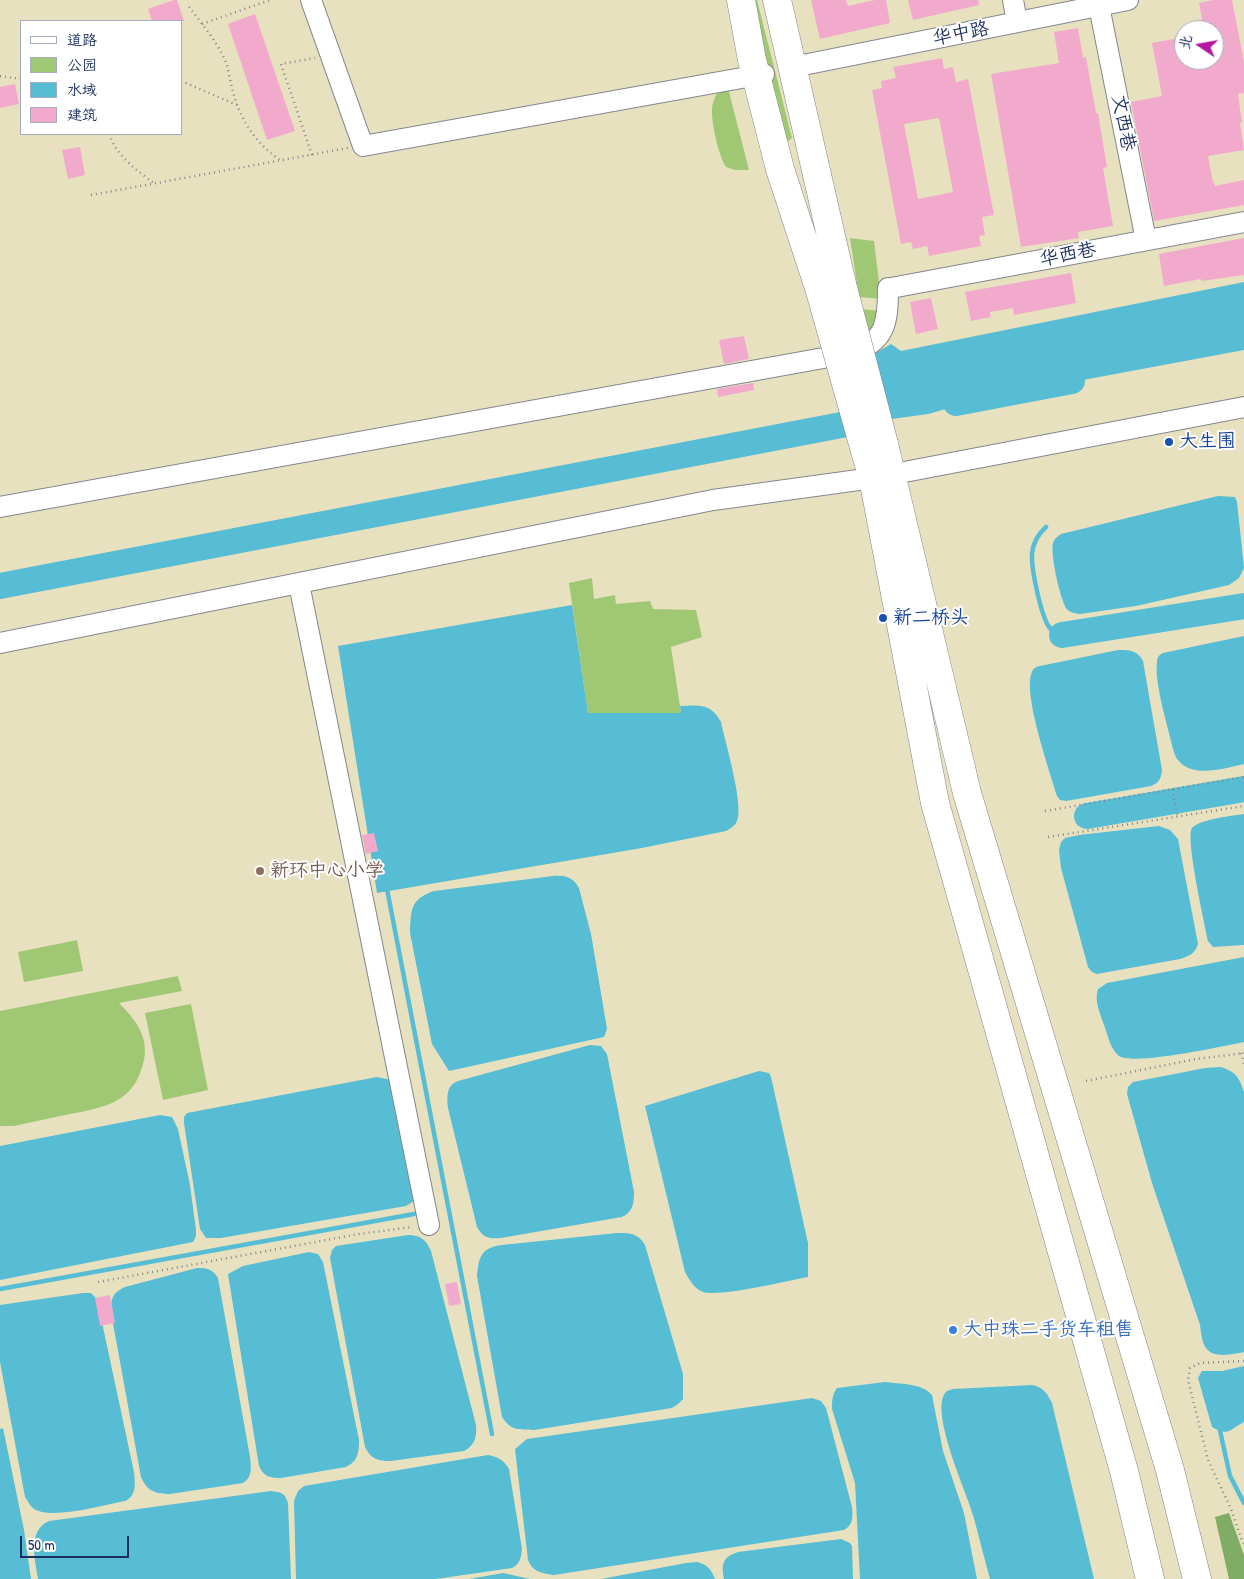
<!DOCTYPE html>
<meta charset="utf-8">
<style>
body{margin:0}
#map{position:relative;width:1244px;height:1579px;overflow:hidden;background:#e8e1bf;font-family:"Patrick Hand","LXGW WenKai TC",sans-serif}
canvas{display:block}
.legend{position:absolute;left:20px;top:20px;width:162px;height:115px;box-sizing:border-box;background:#fff;border:1px solid #a4acbf;margin:0;padding:6px 9px;list-style:none;font-size:15px;color:#1b2f5e}
.legend li{display:flex;align-items:center;gap:10px;height:25px}
.legend b{width:25px;border:1px solid #a4acbf}
.north{position:absolute;left:1174px;top:20px;width:50px;height:50px;box-sizing:border-box;background:#fff;border:1px solid #a4acbf;border-radius:50%;rotate:282deg;font-size:14px;font-weight:700;line-height:20px;text-align:center;color:#1b2f5e}
.north::after{content:'';display:block;margin:auto;width:18px;height:22px;background:#b5179e;clip-path:polygon(50% 0,100% 100%,50% 72%,0 100%)}
.scale{position:absolute;left:20px;top:1536px;width:109px;height:22px;box-sizing:border-box;border:2px solid #1b2f5e;border-top:0;padding-left:6px;font-size:15px;line-height:18px;white-space:nowrap;color:#1b2f5e;-webkit-text-stroke:4px #fff;paint-order:stroke}
</style>
<div id="map">
<canvas width="1244" height="1579"></canvas>
<ul class="legend">
<li><b style="height:6px;background:#fff"></b>道路</li>
<li><b style="height:14px;background:#a0c874"></b>公园</li>
<li><b style="height:14px;background:#56bdd4"></b>水域</li>
<li><b style="height:14px;background:#f1aacc"></b>建筑</li>
</ul>
<div class="north">北</div>
<div class="scale">50 m</div>
</div>
<script>
const c = document.querySelector('canvas').getContext('2d');
c.lineJoin = 'round';
function fillPath(path, color) { c.fillStyle = color; c.fill(path, 'evenodd'); }
function trace(path, color, width, dash) { c.strokeStyle = color; c.lineWidth = width; c.lineCap = dash ? 'butt' : 'round'; c.setLineDash(dash || []); c.stroke(path); }
function write(font, color, halo, rows, align = 'center') {
  c.font = font + ' "Patrick Hand","LXGW WenKai TC",sans-serif'; c.lineWidth = 4; c.setLineDash([]); c.textBaseline = 'middle'; c.strokeStyle = halo; c.fillStyle = color; for (const [text, x, y, turn = 0] of rows) {
    c.save(); c.translate(x, y); c.rotate((+turn || 0) * Math.PI / 180); c.textAlign = isNaN(turn) ? turn : align; if (halo) c.strokeText(text, 0, 0); c.fillText(text, 0, 0); c.restore();
  }
}
fillPath(new Path2D(`
 M746,0H757L792,138L787,142H784Z
 M723,83L729,92L749,170H735L726,167C719,157 711,122 712,109C713,99 718,91 723,83Z
 M850,238L874,241L881,299L859,297Z
 M859,309L882,311L869,341Z
 M592,578L594,599L615,595L616,604L650,601L653,609L696,610L702,637L671,647L681,713H588L569,583Z
 M77,940L83,971L24,982L18,952Z
 M178,976L182,991L119,1003C135,1019 149,1036 144,1060C135,1102 107,1107 70,1114C51,1118 32,1122 14,1126H0V1011Z
 M191,1004L208,1090L163,1100L145,1013Z`), '#a0c874');
fillPath(new Path2D(`
 M1229,1513L1244,1555V1579H1229L1215,1517Z`), '#80ac66');
fillPath(new Path2D(`
 M1244,282V350L1040,388L1031,385L928,414L877,421L860,362L891,344L901,351Z
 M1218,496L1235,497L1237,502L1244,568L1239,578L1229,585L1136,606L1080,614C1074,613 1070,613 1066,608C1060,598 1050,554 1053,543C1054,539 1057,537 1061,534Z
 M572,605L588,713H681L680,706C699,705 711,703 721,722C725,742 744,804 737,821C735,826 731,828 726,831L642,848L377,893L338,646Z
 M1244,636V764C1225,768 1193,779 1178,760C1175,757 1174,752 1173,749C1168,727 1154,683 1157,662C1157,657 1159,655 1163,653Z
 M1118,650C1130,650 1137,650 1143,661L1162,770C1161,779 1159,783 1151,786L1066,801L1060,800L1057,796C1050,772 1022,692 1032,672C1034,666 1040,666 1045,665Z
 M1244,814V945L1213,947L1208,941C1205,925 1185,837 1192,828C1200,819 1232,816 1244,814Z
 M1159,826L1170,830L1178,839L1198,944C1195,954 1189,956 1180,959L1097,974L1092,972L1088,967L1061,868L1059,850L1061,842L1065,838L1079,835Z
 M553,876C565,875 573,877 579,888L591,934L607,1029L604,1037L449,1071L432,1044L410,933C411,910 410,899 434,891Z
 M1244,957V1042C1223,1046 1134,1066 1119,1056C1110,1049 1108,1035 1104,1025C1100,1013 1094,1001 1098,989L1107,983Z
 M590,1045L601,1046L607,1054L634,1192C634,1203 633,1212 622,1217L501,1238C489,1239 483,1238 477,1227L448,1108C447,1096 446,1086 458,1081Z
 M1221,1067C1236,1072 1239,1077 1244,1092V1352C1234,1354 1213,1359 1206,1348C1202,1343 1201,1332 1200,1325L1152,1183L1127,1094L1128,1087L1133,1082L1205,1068Z
 M759,1071L769,1073L771,1077L808,1243V1277C786,1281 722,1297 703,1292C694,1289 689,1279 685,1272L645,1106Z
 M377,1077L391,1080L414,1201L406,1206L221,1238H206L200,1229L184,1123V1117L187,1113Z
 M160,1115L172,1117L178,1129L190,1185L196,1230V1236L193,1242L0,1280V1146Z
 M617,1233C630,1233 638,1233 645,1245L683,1374V1399L678,1404L672,1408L534,1430C518,1429 511,1431 502,1417L477,1276C479,1256 481,1248 502,1245Z
 M408,1235C421,1235 426,1240 431,1251L476,1425C477,1437 475,1445 464,1451L391,1461C378,1461 371,1459 365,1447L330,1258L332,1250L336,1246Z
 M309,1252L318,1254L323,1262L359,1440C359,1453 358,1461 346,1467L281,1478C270,1478 264,1477 259,1466L228,1274L243,1266Z
 M197,1268C207,1268 213,1269 218,1278L250,1457C251,1467 253,1477 243,1483L170,1494C155,1494 147,1491 141,1477L112,1318C111,1303 109,1294 125,1287Z
 M83,1293H91L97,1299L134,1472C135,1483 137,1496 125,1501C104,1505 52,1520 34,1509C30,1506 28,1501 25,1497L0,1362V1305Z
 M1244,1366V1422C1230,1429 1230,1437 1212,1427L1198,1378L1202,1371H1222Z
 M885,1382C900,1384 922,1383 932,1395L943,1451L964,1513L977,1579H860L855,1483L832,1409C832,1401 832,1395 837,1388Z
 M1033,1385C1044,1388 1047,1393 1052,1403L1094,1579H990C984,1558 979,1536 973,1515C967,1493 927,1407 947,1391L953,1389Z
 M812,1398L821,1401L826,1408L852,1507C853,1517 853,1525 844,1530L554,1575C541,1573 533,1572 528,1560L515,1449L527,1439Z
 M3,1428L24,1530L31,1579H0V1429Z
 M488,1455C498,1457 504,1460 509,1469L522,1549C521,1558 520,1564 512,1568L436,1579H296L294,1501L298,1491L304,1486Z
 M271,1491C281,1492 285,1493 288,1503L291,1579H38C35,1559 27,1531 49,1521Z
 M841,1539L850,1543L852,1546L853,1579H724C721,1563 723,1557 738,1552Z
 M697,1562C708,1565 711,1569 715,1579H601L686,1563Z
 M503,1573L530,1579H469Z`), '#56bdd4');
trace(new Path2D(`
 M1046,527C1038,534 1033,543 1032,554C1031,569 1041,615 1049,627C1053,632 1057,633 1062,635
 M387,889L492,1434
 M0,1289L414,1214
 M1219,1426L1230,1476L1244,1503`), '#56bdd4', 4.5);
trace(new Path2D(`
 M956,403L1072,381
 M0,586L878,418
 M1062,635L1244,606
 M1087,816L1244,789`), '#56bdd4', 26);
fillPath(new Path2D(`
 M174,0H177L184,21H152L148,9Z
 M811,0H846L848,6L875,0H886L890,23L820,39Z
 M908,0H978L979,5L913,20Z
 M1213,0H1232L1244,62V93L1238,94L1242,123H1240L1244,150L1208,156L1213,183H1214L1215,186L1244,180V205L1154,221L1131,102L1162,96L1152,43L1184,37V60H1214V30H1204L1199,3Z
 M255,14L295,131L267,140L228,24Z
 M1078,28L1083,58L1086,57L1096,113H1098L1107,167L1103,168L1113,226L1078,232L1079,238L1021,247L991,74L1059,63L1054,32Z
 M942,58L944,69L953,67L956,82L968,79L994,215L982,217L985,235L979,236L981,246L929,256L927,246L913,249L911,242L901,244L872,90L882,88L881,81L896,78L893,67ZM939,118L953,192L918,199L904,124Z
 M15,84L19,104L0,108V87Z
 M80,147L85,175L68,179L62,150Z
 M1244,238V275L1201,281V279L1164,286L1159,254Z
 M1071,273L1076,303L1014,315L1013,308L990,312L991,317L971,321L965,292Z
 M931,298L938,329L916,334L910,302Z
 M744,336L749,359L724,364L719,340Z
 M753,383L754,390L718,397L717,389Z
 M374,833L378,851L366,854L362,835Z
 M457,1282L461,1304L449,1306L445,1284Z
 M110,1295L115,1323L100,1326L95,1298Z`), '#f1aacc');
const minor = new Path2D(`
 M311,0L363,146L764,74
 M1013,0L1017,22
 M1099,6L1146,240
 M793,67L1128,0
 M891,288L1244,222
 M0,507L851,353C886,342 888,322 888,288
 M299,584L429,1225
 M0,643L713,500L873,478L1244,407`);
const highway = new Path2D(`
 M741,0L752,60L780,169L820,291
 M777,0L842,284
 M884,444L967,793L1170,1470L1197,1579
 M865,451L873,478L935,803L1124,1471L1150,1579`);
trace(minor, '#82888e', 22);
trace(highway, '#82888e', 29);
trace(new Path2D(`
 M189,7C203,25 219,44 227,65C229,73 230,81 232,88C239,118 255,143 280,160
 M202,24L270,0
 M0,76L21,79
 M181,81L237,105
 M109,134C116,155 137,171 154,183
 M312,155L281,64L315,58
 M91,195L348,148
 M1172,789L1178,817
 M1045,811L1244,777
 M1048,837L1244,806
 M1241,1053L1244,1064
 M1086,1081L1196,1059L1244,1053
 M98,1282L359,1234L413,1227
 M1244,1361L1200,1363L1190,1368L1188,1380L1208,1460L1231,1509L1241,1538L1244,1544`), '#82888e', 2.5, [1, 4]);
trace(minor, '#fff', 20);
trace(highway, '#fff', 28);
const highwayBridge = new Path2D(`
 M842,284L884,444
 M820,291L865,451`);
trace(highwayBridge, '#82888e', 29, []);
trace(highwayBridge, '#fff', 28);
for (const [x, y, r, color] of [
 [1169,442,5,"#1a4fb4"],
 [883,618,5,"#1a4fb4"],
 [260,871,5,"#8d6e63"],
 [953,1330,5,"#3f7fe0"]
]) { const dot = new Path2D(); dot.arc(x, y, r, 0, 2 * Math.PI); c.fillStyle = color; c.fill(dot); trace(dot, '#fff', 2); }
write('19px', '#1b2f5e', '#fff', [
 ["华中路",961,34,-11],
 ["文西巷",1123,123,79],
 ["华西巷",1068,255,-11]
]);
write('19px', '#164399', '#fff', [
 ["大生围",1179,442],
 ["新二桥头",893,618]
], 'left');
write('19px', '#785e54', '#fff', [
 ["新环中心小学",270,871]
], 'left');
write('19px', '#366cbe', '#fff', [
 ["大中珠二手货车租售",963,1330]
], 'left');
</script>
